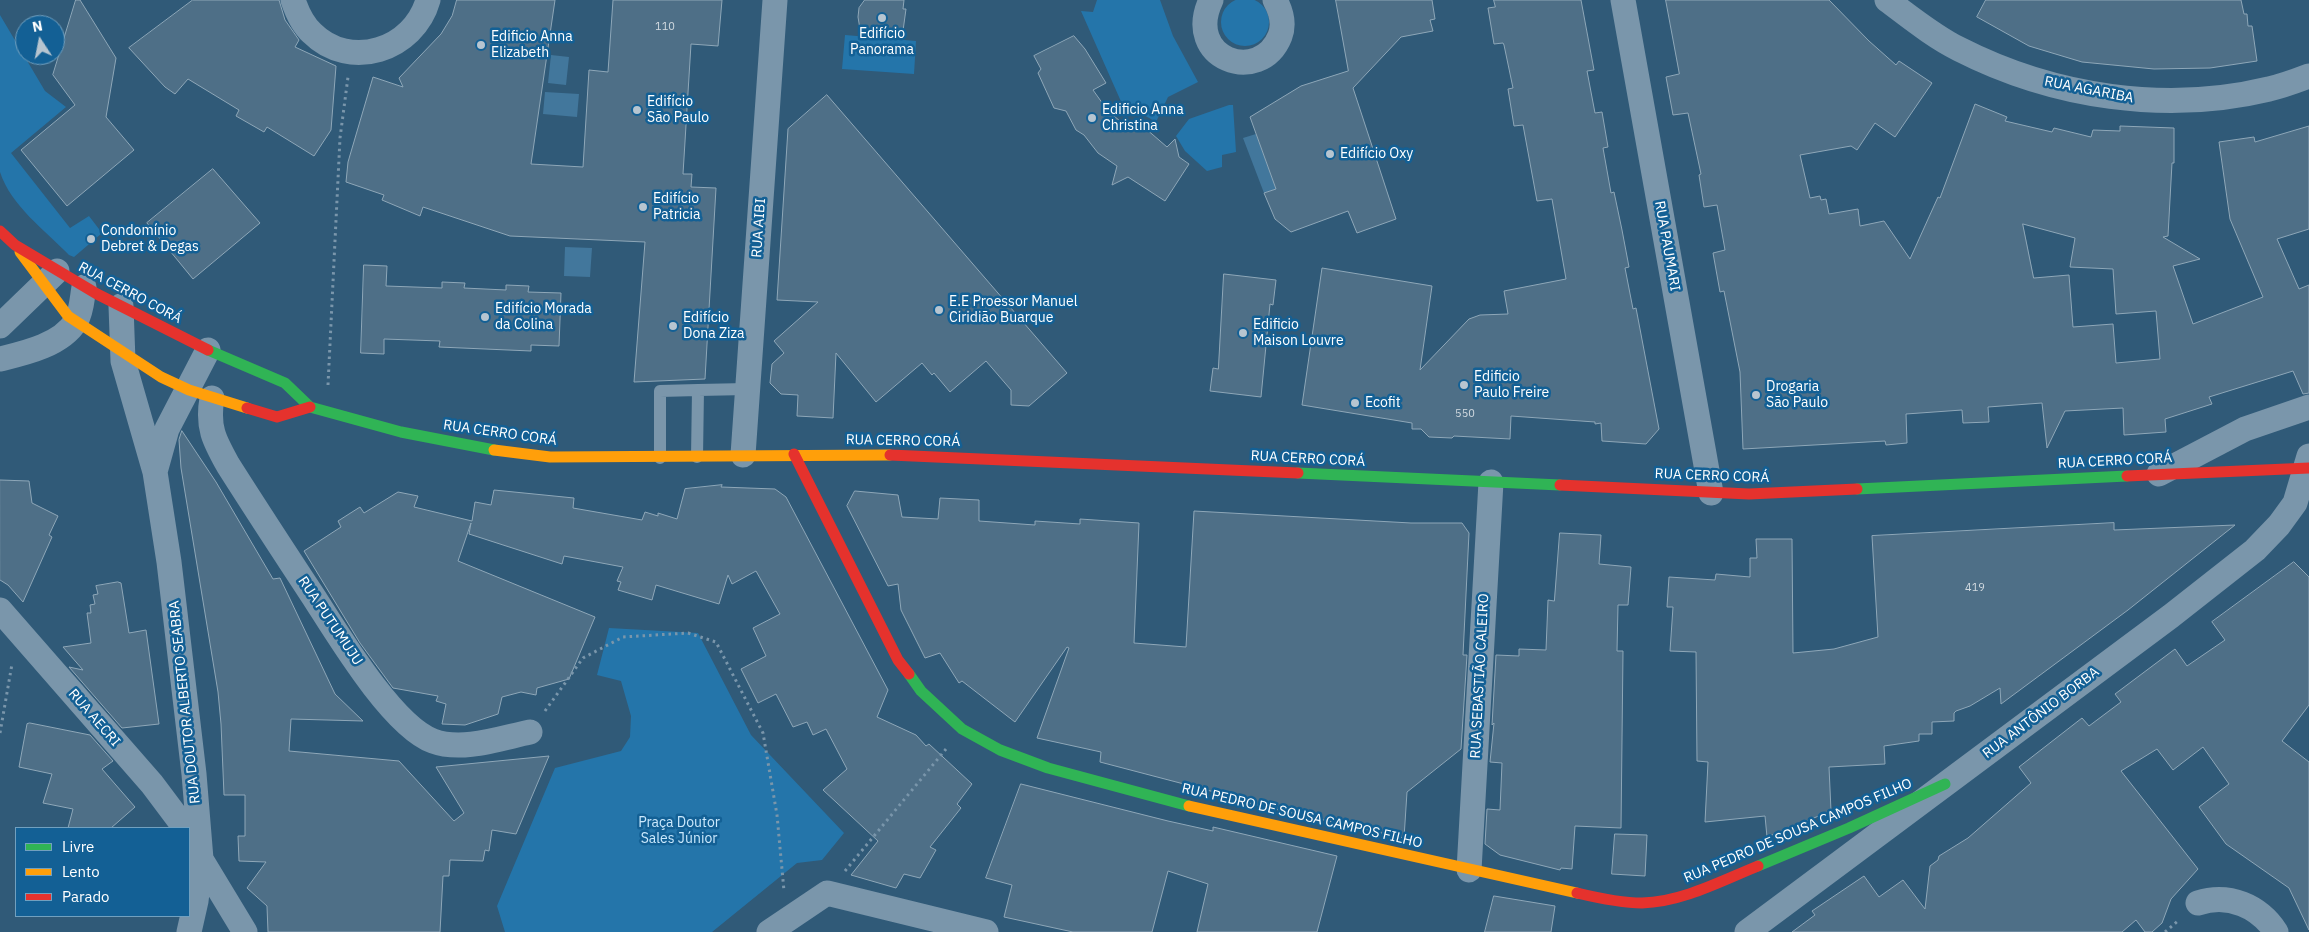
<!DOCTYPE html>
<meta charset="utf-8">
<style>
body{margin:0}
#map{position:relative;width:2309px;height:932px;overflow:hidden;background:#305a78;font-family:"IBM Plex Sans",sans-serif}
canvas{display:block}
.legend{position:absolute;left:15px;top:827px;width:175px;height:90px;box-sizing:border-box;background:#136095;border:1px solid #71a0bf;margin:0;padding:6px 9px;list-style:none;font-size:15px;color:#fff}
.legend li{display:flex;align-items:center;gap:10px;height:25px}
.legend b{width:25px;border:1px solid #71a0bf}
.north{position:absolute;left:15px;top:15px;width:50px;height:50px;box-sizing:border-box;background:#136095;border:1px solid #71a0bf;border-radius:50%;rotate:349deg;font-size:14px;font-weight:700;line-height:20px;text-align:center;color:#fff}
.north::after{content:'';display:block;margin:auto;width:18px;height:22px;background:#b7c5d0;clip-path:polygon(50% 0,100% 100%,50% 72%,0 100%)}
</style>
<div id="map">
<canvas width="2309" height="932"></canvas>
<ul class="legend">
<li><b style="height:6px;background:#30b455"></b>Livre</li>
<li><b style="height:6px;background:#ff9f0a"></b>Lento</li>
<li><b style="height:6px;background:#e5322d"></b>Parado</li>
</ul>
<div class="north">N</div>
</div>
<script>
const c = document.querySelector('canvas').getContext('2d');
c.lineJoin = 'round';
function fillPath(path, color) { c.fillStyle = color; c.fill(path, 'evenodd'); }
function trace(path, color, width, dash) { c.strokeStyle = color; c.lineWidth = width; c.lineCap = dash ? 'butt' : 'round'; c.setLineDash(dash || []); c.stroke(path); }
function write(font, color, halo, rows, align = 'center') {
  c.font = font + ' "IBM Plex Sans",sans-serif'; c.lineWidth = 5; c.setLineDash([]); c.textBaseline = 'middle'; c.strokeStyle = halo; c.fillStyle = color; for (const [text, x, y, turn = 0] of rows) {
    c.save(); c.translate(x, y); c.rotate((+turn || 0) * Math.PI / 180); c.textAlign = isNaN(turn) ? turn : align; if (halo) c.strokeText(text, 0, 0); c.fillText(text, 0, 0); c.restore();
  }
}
fillPath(new Path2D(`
 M1221 22a24 24 0 1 1 48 0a24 24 0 1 1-48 0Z
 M1097,0H1160L1173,36L1198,82L1168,97L1156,122L1137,111L1123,106L1081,11L1093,12Z
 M0,15L45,91L66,107L11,153L70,228L89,216L102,233L74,257L69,255C45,230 11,206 0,172Z
 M845,35L916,41L914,74L842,69Z
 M1229,105H1233L1236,152L1222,155V167L1207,171L1185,151L1176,136L1189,119Z
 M609,628L698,633L751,735L844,833L822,860L797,863L712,932H505L497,906L555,768L621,751L630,737L631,716L621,681L597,675Z`), '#2475aa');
fillPath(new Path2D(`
 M551,55L569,57L566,85L548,83Z
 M545,92L579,94L577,117L543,114Z
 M1256,134L1276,189L1264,193L1243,138Z
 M565,247L592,248L590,277L564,276Z`), '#42779c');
const building = new Path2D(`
 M76,0H80L116,58L106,117L134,150L67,206L21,150L75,105L53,75Z
 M193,0H279L285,20L299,40L295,47L336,66L331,130L314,156L267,127L264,132L236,116L239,110L188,79L175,94L165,87L129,48Z
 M457,0H555L531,164L583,167L589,70L608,72L613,0H722L718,46L691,44L683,174H692L691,187L716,188L705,379L634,382L645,242L510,236L423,207L420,216L382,200L384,195L346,182L348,162L373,77L403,87L399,78L441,34L452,16Z
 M865,0H904L903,9H906L902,38L861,35L858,17L859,8Z
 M1336,0H1432L1435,19L1430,20L1433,31L1401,37L1353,88L1396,219L1357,233L1348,211L1291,232L1275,219L1264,193L1276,189L1250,117L1301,86L1348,71Z
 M1494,0H1581L1594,70L1587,71L1595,113L1602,112L1608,147L1603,148L1611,193L1614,192L1622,230L1629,267L1625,268L1633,309L1636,308L1659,429L1646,444L1602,441L1601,423L1595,424V422L1511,416L1510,439L1454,436L1452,438L1429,437L1421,429H1412V423L1302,405L1322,268L1432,286L1420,370L1469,319L1480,315L1508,314L1504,291L1566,279L1552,199L1537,201L1523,125L1514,126L1508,89L1513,88L1504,45L1503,43L1494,44L1488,8L1495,7Z
 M1666,0H1829L1869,41L1896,65L1899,61L1932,83L1895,137L1875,123L1857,150L1851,146L1800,155L1810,198L1820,196L1821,200L1826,199L1829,214L1858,209L1860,226L1884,221L1910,259L1938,197L1940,198L1975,104L2007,117L2005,121L2052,132L2054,128L2091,137L2093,130L2120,131V126L2174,128V163H2172L2168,236L2163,237L2200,259L2173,266L2193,324L2263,297L2230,219L2219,142L2254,137L2255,142L2309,126V229L2277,239L2299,289L2309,285V393L2303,394L2293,371L2209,397L2212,404L2165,419L2166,432L2124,435L2123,408L2065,411L2047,448L2042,403L1988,407L1989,422L1963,423L1962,410L1906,414L1907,443L1886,445L1885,441L1743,449L1740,372L1724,291L1720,292L1713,253L1725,250L1717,205L1704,207L1699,175L1701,174L1688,113L1673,115L1666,77L1679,74ZM2023,224L2075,238L2070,267L2113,269L2116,314L2156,311L2160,359L2116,363L2113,324L2073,327L2069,275L2034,278Z
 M1986,0H2241L2244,14H2247L2248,26H2252L2257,61L2210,68L2154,69L2082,62L2029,46L1977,17Z
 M1074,36L1085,49L1106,83L1093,90L1108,111L1132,131L1145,128L1167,147L1175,139L1179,157L1189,164L1165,201L1128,177L1112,185L1117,166L1098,153L1084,135L1076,130L1066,111L1054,108L1038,73L1041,69L1034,56Z
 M827,95L1067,373L1029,406L1011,405V390L986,361L950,392L934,373L932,375L922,363L876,402L836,353L833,418L797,416L798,395L781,394L770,383L772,364L784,353L774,341L818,302L777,300L788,129Z
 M213,169L260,223L193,279L147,223Z
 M364,265L387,266L386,286L442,288V282L465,283L464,288L506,290V285L529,286L528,292L561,293L559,346L531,345V351L439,347L440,341L384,339V354L361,353Z
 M1224,274L1276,280L1273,305L1270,304L1261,397L1210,391L1213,368L1218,369Z
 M182,431L216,482L273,579L280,578L335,694L363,721L291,719L289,751L399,761L454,821L464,813L436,767L549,756L516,834L492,830L489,851L485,850L483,861L450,860L449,876H443L440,932H268L267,906L247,888L266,862L239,861L238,836H245V795H224L221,724L218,692L181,468L179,440Z
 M0,480L29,481L32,503L58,516L49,535L52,537L23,602L8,585L0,580Z
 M722,485L721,487L775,489L786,497L888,690L877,717L916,735L926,746L929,744L972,784L957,804L961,808L930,847L936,850L920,878L904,874L896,888L851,875L878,841L823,790L847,769L826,729L813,735L807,722L793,727L776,694L758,703L741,669L766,656L753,628L780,614L756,571L732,584L728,575L719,604L656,585L652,600L618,590L621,582L617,581L623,567L564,556L562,564L469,534L471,523L458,561L595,617L569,679L537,688L536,695L521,692L502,697L498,714L465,725L442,724L446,704L436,701L438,696L393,688L360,643L304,551L341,527L338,521L360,507L364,513L398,492L418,496L414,507L472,521L475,502L491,505L494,490L574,498L573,508L642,520L645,512L658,516V513L677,519L685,489Z
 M855,491L898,495L902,517L938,519L940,498L979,500V521L1035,525V521L1080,524V519L1139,523L1134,643L1186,647L1194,511L1411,523H1462L1469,533L1463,655H1467L1461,749L1407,792L1404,838L1221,797L1222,794L1100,762L1101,752L1037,738L1069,648L1067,647L1015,722L962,681L959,683L940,653L925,658L901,610L898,584L888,586L847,506Z
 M2114,523V530L2235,525L2128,610L2001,704L2000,688L1970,706L1956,711L1954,713V721L1932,722V734H1919V741L1884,746L1885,764L1829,767L1831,811L1767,837L1765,816L1705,822L1708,762L1697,761L1696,652L1670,651L1673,607H1667L1669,577L1715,580L1716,574L1750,577V558H1757L1756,539H1792L1793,653L1834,649L1878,637L1872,536Z
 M1560,533L1601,535L1599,564L1631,567L1628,605H1618L1617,651H1623L1621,828L1575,826L1572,869L1561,868L1560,870L1500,855L1485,844L1487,809L1500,810L1502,763L1490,762L1494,723L1492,725L1496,655L1519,656V649L1546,650L1548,600L1554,601Z
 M2294,562L2309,577V705L2282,741L2309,762V930L2289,888L2226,844L2199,807L2229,784L2203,747L2173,770L2157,749L2121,771L2198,869L2171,899L2162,923L2152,932H2145L2136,920L2122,932H1792L1815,915L1812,911L1864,876L1879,897L1903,880L1925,909L1930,866L1938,860L1939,856L1968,838L2031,783L2019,767L2082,718L2089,726L2121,702L2115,694L2175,649L2187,666L2225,640L2212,622Z
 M118,582L121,583L129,633L146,630L159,724L122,728L69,667L83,670L63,647L91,643L87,613H91L90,605L95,604L93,595L98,594L96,586Z
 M30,723L90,735L113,761L102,769L135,807L111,828H68L73,809L43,803L52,774L19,767L27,724Z
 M1021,784L1168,821L1213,831V827L1337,856L1317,932H1197L1208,884L1168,871L1152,932H1073L1004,917L1012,885L986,878Z
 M1615,834L1647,835L1645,876L1612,874Z
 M1494,896L1555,906L1551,932H1485Z`);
fillPath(building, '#4e6f87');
trace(building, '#8ea7b8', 1);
trace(new Path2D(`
 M328,385L340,138L348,77
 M545,711L583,658L623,637L688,633L716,642L763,733L777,815L784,891
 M0,733L12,664
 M845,871L946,749
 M2165,932L2179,920`), '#7a96ab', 3, [2.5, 4]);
trace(new Path2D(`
 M698,390L747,389
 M660,458V391L698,390L697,457`), '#7a96ab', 12);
trace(new Path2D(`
 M293,0C297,12 302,24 312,33C350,71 414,50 428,0
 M1211,0C1183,59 1260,86 1280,36C1285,23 1281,11 1275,0
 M1623,0L1711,493
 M1887,0C1910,17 1933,36 1959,49C2053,97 2166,114 2269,89C2283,86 2296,81 2309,76
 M121,306L123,361L155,472L169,562L194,774L201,859L196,901L189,932
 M0,326L57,271
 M0,359C25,353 61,345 76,321C82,311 82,298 84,287
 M212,398C207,427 214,440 228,465C256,509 284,552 313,596C337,633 392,726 433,741C462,752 501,738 530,732
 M743,455L775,0
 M155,472L167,429L208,350
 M2159,474L2245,429L2309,407
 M0,610L152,784L185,828
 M199,856L245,932
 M1469,870L1491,482
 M2198,903C2229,893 2259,906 2276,932
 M769,932L827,893L986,932
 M1747,932L2171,616L2255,550L2279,525L2295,503L2309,456`), '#7a96ab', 25);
trace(new Path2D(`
 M208,350L285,383L310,407L401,432L494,450
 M1298,473L1560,485
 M1857,489L2127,476
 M909,674L921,691L962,729L1000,750L1048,768L1189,806
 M1758,866L1849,828L1945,784`), '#30b455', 11);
trace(new Path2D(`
 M20,252L68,316L161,377L189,390L247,408
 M494,450L550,457L890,455
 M1189,806L1577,893`), '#ff9f0a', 11);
trace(new Path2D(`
 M0,231L15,245L97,294L208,350
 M247,408L277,417L310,407
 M794,454L898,660L909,674
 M890,455L1298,473
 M2127,476L2309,468
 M1560,485L1749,494L1857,489
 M1577,893C1598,898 1620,903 1642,903C1682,902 1721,881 1758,866`), '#e5322d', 11);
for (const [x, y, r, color] of [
 [882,18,5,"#b7c5d0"],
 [481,45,5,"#b7c5d0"],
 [637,110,5,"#b7c5d0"],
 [1092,118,5,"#b7c5d0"],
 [1330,154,5,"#b7c5d0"],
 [643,207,5,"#b7c5d0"],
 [91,239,5,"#b7c5d0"],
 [939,310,5,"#b7c5d0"],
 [485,317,5,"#b7c5d0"],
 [673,326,5,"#b7c5d0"],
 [1243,333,5,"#b7c5d0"],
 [1464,385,5,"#b7c5d0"],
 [1756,395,5,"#b7c5d0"],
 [1355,403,5,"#b7c5d0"]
]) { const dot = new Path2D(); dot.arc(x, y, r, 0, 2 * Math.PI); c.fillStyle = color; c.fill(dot); trace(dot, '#136095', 2); }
write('11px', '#d3dbe1', null, [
 ["110",665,27],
 ["550",1465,414],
 ["419",1975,588]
]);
write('14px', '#fff', '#136095', [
 ["Edifício",882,34,"center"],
 ["Panorama",882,50,"center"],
 ["Edificio Anna",491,37],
 ["Elizabeth",491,53],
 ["Edifício",647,102],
 ["São Paulo",647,118],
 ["Edificio Anna",1102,110],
 ["Christina",1102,126],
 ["Edifício Oxy",1340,154],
 ["Edifício",653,199],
 ["Patricia",653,215],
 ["Condomínio",101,231],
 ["Debret & Degas",101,247],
 ["E.E Proessor Manuel",949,302],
 ["Ciridião Buarque",949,318],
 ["Edifício Morada",495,309],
 ["da Colina",495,325],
 ["Edifício",683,318],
 ["Dona Ziza",683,334],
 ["Edificio",1253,325],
 ["Maison Louvre",1253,341],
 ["Edificio",1474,377],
 ["Paulo Freire",1474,393],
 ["Drogaria",1766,387],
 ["São Paulo",1766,403],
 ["Ecofit",1365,403]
], 'left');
write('14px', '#fff', '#136095', [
 ["RUA AGARIBA",2089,90,11],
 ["RUA AIBI",759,228,-86],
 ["RUA PAUMARI",1667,246,80],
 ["RUA CERRO CORÁ",130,293,28],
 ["RUA CERRO CORÁ",500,433,8],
 ["RUA CERRO CORÁ",903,441,1],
 ["RUA CERRO CORÁ",1308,459,3],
 ["RUA CERRO CORÁ",2115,461,-3],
 ["RUA CERRO CORÁ",1712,476,2],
 ["RUA PUTUMUJU",330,621,56],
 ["RUA SEBASTIÃO CALEIRO",1480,676,-87],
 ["RUA DOUTOR ALBERTO SEABRA",185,702,-96],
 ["RUA ANTÔNIO BORBA",2041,713,-37],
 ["RUA AECRI",94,718,49],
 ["RUA PEDRO DE SOUSA CAMPOS FILHO",1302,816,13],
 ["RUA PEDRO DE SOUSA CAMPOS FILHO",1798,831,-23]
]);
write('14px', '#cbe9fd', '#136095', [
 ["Praça Doutor",679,823],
 ["Sales Júnior",679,839]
]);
</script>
